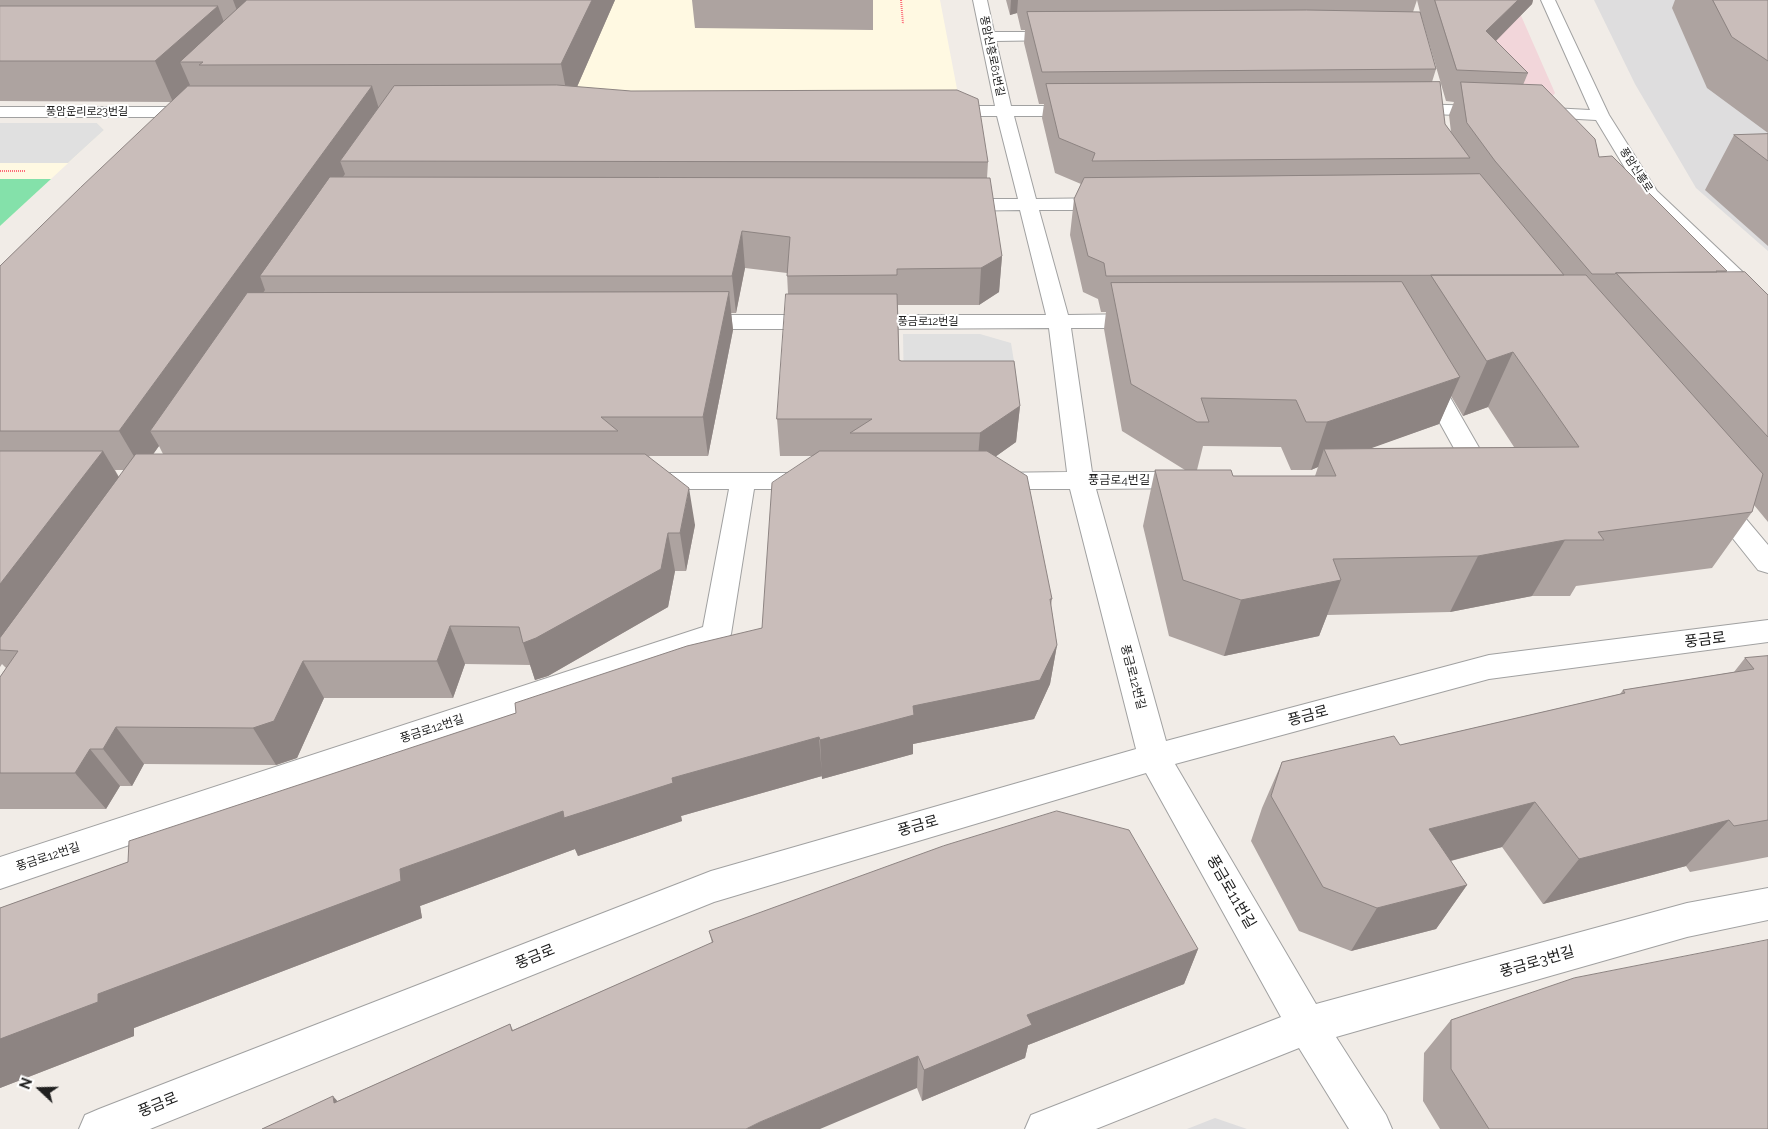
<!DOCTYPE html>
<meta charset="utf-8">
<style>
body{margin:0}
#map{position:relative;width:1768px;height:1129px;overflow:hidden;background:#f1ece7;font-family:Raleway,sans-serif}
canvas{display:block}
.north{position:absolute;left:15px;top:1064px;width:50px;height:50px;-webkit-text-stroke:4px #fff;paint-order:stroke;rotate:291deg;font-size:14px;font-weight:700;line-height:20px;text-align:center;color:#202020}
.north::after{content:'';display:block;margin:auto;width:18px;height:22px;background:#202020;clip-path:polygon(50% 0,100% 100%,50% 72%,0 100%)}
</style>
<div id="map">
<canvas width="1768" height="1129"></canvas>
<div class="north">N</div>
</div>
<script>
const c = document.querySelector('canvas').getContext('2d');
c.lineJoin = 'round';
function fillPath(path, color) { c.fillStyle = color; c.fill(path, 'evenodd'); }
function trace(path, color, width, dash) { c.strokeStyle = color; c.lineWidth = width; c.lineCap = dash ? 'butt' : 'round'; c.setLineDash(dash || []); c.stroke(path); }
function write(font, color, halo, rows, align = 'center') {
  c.font = font + ' Raleway,"Noto Sans KR",sans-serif'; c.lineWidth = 4; c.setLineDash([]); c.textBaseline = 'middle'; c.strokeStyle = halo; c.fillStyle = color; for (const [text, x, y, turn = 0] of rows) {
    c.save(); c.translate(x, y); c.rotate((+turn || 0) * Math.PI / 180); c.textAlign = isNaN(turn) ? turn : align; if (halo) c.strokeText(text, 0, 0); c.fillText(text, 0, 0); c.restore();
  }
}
fillPath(new Path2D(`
 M1594,0H1768V251L1696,188L1635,84Z
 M1215,1118L1247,1129H1187Z`), '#deddde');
fillPath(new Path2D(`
 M1511,0L1515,2L1555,93L1551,98L1458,97Z`), '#f2d6da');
fillPath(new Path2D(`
 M315,0H940L957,89L943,95L232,99Z
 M0,123H97L104,130L0,226Z`), '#fff9e2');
fillPath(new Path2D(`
 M0,179H51L0,226Z`), '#84e1aa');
fillPath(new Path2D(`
 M0,123H97L104,130L68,163H0Z
 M903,334H980L1011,343L1019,392H904Z`), '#e0e0e0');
const minor = new Path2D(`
 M973,0H987L994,32H1061L1066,33L1068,36L1066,39L1061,40L996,41L1011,106H1079L1085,107L1087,111L1085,115L1079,116H1014L1036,199L1112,198L1119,200L1121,204L1119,208L1112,210H1039L1068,315L1143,314L1151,316L1154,321L1151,326L1143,328H1071L1092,472H1191L1200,474L1204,480L1200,486L1191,488L1096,489L1166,741L1489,655L1768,620V642L1489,679L1175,764L1316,1004L1687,903L1768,888V920L1687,937L1336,1037L1386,1115L1392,1129H1349L1299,1048L1096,1129H1025L1031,1115L1281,1017L1146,773L714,902L150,1129H79L85,1115L99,1109L711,871L1136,749L1070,489H991L982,487L978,481L982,475L991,473L1067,472L1049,328L861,329L853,327L850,322L853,317L861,315H1046L1020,210L957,211L950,209L948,205L950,201L957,199H1018L997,116H942L936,115L934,111L936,107L942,106H995Z
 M1541,0H1555L1609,115L1657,191L1768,296V314L1760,313L1643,198L1596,120L1526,116L1524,112L1526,108L1532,107L1590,110Z
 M1405,104L1489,106L1495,107L1497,111L1495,115L1489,116L1399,113L1397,109L1399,105Z
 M0,107H197L203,108L205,112L203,116L197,117H0Z
 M696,315H821L829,317L832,322L829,327L821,329H696L688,327L685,322L688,317Z
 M1427,371L1435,373L1439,378L1497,479L1493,485L1484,487L1475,485L1471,479L1415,378L1419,373Z
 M641,473H813L822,475L826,481L822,487L813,489H754L731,634L726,642L0,889V857L703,627L729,489H641L632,487L628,481L632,475Z
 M1716,491L1725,494L1768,545V573L1758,570L1707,506L1703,500L1707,494Z`);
trace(minor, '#a1a1a1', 2);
trace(new Path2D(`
 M901,0L903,24
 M0,171H25`), '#fd6c7a', 2, [1, 1]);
fillPath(minor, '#fff');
fillPath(new Path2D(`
 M0,0H615L577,87L988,162L987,178L1002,256L999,292L979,305H898L899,360L1020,406L1016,442L996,456L1052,599L1051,606L1057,645L1050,684L1034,719L913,744V754L822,779V776L681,816L682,821L578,856L575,849L420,906L422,918L134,1028V1036L0,1088V908L128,862L516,713L762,628L813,456H780L777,419L788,294L787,273L745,268L736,313H731L733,330L708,456H649L695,525L686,571H675L668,607L548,676L535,680L530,665L465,664L453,698H324L297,758L276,765L144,764L132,786H120L106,809H0V677L6,668L2,664L0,667V266L171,102L0,101ZM159,446L163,454H153ZM115,470H124L119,477Z
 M692,0H873V30L695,28Z
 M1006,0H1533L1532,4L1496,41L1528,73L1523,85L1599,157L1727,271L1726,272L1768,295V522L1754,505L1752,512L1712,568L1576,586L1570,596H1532L1450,612L1327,615L1319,636L1224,656L1169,636L1143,526L1155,470H1185L1122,431L1104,329L1106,312H1101L1098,299L1083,292L1070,235L1074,199L1081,184L1055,173L1042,118L1044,104H1039L1024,43L1025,30H1021L1017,13L1010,15ZM1417,0L1420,12H1413ZM1420,12L1446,101L1454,102L1449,115L1451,132L1445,124L1432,82L1436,69ZM1451,396L1463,416L1488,407L1514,447L1370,448L1439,424ZM1203,446L1281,447L1291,470H1311L1318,467L1315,476H1233L1197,470Z
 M1675,0H1768V133L1707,88L1672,8Z
 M1768,134V246L1705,190L1734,135Z
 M1768,656V857L1690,872L1686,866L1543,904L1502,847L1451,861L1467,885L1436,929L1351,951L1299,931L1251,841L1262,808L1282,762L1400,745L1620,694L1623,690L1734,672L1745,658Z
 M709,931L1198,949L1184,984L1028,1045L1025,1058L922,1101L917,1088L338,1101L510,1024L513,1030L712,943Z
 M1451,1020L1768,1129H1440L1423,1101L1424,1053Z`), '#ada3a0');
fillPath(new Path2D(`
 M233,0H278L245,32Z
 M592,0H615L569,105L561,64Z
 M1011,0H1018L1017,13L1010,15Z
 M1518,0H1533L1532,4L1475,62L1486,31Z
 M218,6L232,44L180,62L190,85L173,102L155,61Z
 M372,86L382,119L340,161L345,174L275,276H260L265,290L169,431H150L159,446L142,470L119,431Z
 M742,231L745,268L736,313L732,276Z
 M1002,256L999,292L979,305L981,268Z
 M729,292L733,330L708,456L703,417Z
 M1513,352L1488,407L1463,416L1487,361Z
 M1460,377L1439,424L1330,463L1324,449L1318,467L1311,470L1327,422Z
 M1020,406L1016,442L977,470L980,433Z
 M103,451L127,491L0,650V584Z
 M689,488L695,525L686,571L680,533Z
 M668,533L675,571L668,607L548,676L535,680L523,643Z
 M1565,540L1532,596L1450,612L1478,556Z
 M1341,580L1319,636L1224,656L1241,600Z
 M450,626L465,664L453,698L437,661Z
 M1057,645L1050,684L1034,719L913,744V754L822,779L820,740L913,706Z
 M303,661L324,698L297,758L276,765L253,728Z
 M116,727L144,764L132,786L103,749Z
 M819,737L822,776L681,816L682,821L578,856L575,849L420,906L422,918L134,1028V1036L0,1088V1039L98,994L400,869L563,811L672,778Z
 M90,749L120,786L106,809L75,773Z
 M1535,802L1502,847L1401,874L1429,829Z
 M1729,820L1686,866L1543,904L1579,859Z
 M1467,885L1436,929L1351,951L1377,908Z
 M1198,949L1184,984L1028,1045L1025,1058L922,1101L924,1070L1027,1015Z
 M918,1056L917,1088L820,1129H746L760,1122Z
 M333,1096L360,1127L334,1103Z`), '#8d8482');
const building = new Path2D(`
 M247,0H592L561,64L199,65L203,62H180Z
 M1435,0H1518L1486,31L1528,73L1457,70Z
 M1713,0H1768V61L1732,37Z
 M0,6H218L155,61H0Z
 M1307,10L1420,12L1436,69L1042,72L1027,12Z
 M1440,82L1445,124L1470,158L1092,161L1095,153L1059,138L1046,84Z
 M1461,82L1542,85L1595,139L1599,157L1612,156L1727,271H1716L1717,272L1616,273L1615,274H1592L1495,161L1467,123Z
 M557,85L631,91L957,90L978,99L988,162L340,161L394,86Z
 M188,86H372L119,431H0V266L80,188Z
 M1768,134V161L1734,135Z
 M1480,174L1564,275L1106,276L1104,263L1088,256L1074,199L1084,178Z
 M330,177L990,178L1002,256L981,268L897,269V275L787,276L790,237L742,231L732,276H260Z
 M1745,272L1768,295V437L1616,273Z
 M1431,275H1586L1763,474L1752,512L1598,532L1604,540H1565L1478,556L1333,559L1341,580L1241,600L1183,580L1155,470H1231L1233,476H1336L1324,449L1579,447L1513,352L1487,361Z
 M1402,282L1460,377L1327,422H1306L1296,400L1201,398L1209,422H1197L1131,384L1111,283Z
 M729,292L703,417H601L618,431H150L247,293Z
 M786,294H897L899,360L901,361H1014L1020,406L980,433H850L872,419H777Z
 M0,451H103L0,584Z
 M820,451H987L1027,476L1052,599H1050L1057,645L1040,680L913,706L914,715L820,740L819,737L672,778L673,783L564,818L563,811L400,869L401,881L98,994V1002L0,1039V908L128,862L129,841L516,713L515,703L687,646L762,628L772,483Z
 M136,454H645L689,488L680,533H668L661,569L536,638L523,643L519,627L450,626L437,661H303L274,721L253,728L116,727L103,749H90L75,773H0V677L18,651L0,650V638Z
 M1768,656V820L1734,826L1729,820L1579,859L1535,802L1429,829L1467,885L1377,908L1323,887L1271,796L1282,762L1394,736L1400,745L1625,693L1623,690L1754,669L1745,658Z
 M1057,811L1129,830L1198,949L1027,1015L1032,1025L924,1070L918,1056L760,1122L746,1129H262L333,1096L334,1103L510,1024L512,1031L713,942L709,931L943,846Z
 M1768,940V1129H1489L1451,1069V1020L1574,978Z`);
fillPath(building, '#c9bdba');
trace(building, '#8d8482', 1);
write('11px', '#202020', '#fff', [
 ["풍암신흥로61번길",992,56,78],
 ["풍암운리로23번길",87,112],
 ["풍암신흥로",1636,170,57],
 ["풍금로12번길",928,322]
]);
write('12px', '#202020', '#fff', [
 ["풍금로4번길",1119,480],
 ["풍금로12번길",1133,677,75],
 ["풍금로12번길",432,729,-18],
 ["풍금로12번길",48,857,-18]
]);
write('15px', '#202020', '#fff', [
 ["풍금로",1705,640,-7],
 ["풍금로",1308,716,-15],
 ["풍금로",918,826,-16],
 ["풍금로11번길",1231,892,60],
 ["풍금로",535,957,-22],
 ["풍금로3번길",1537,962,-16],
 ["풍금로",158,1105,-22]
]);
</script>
